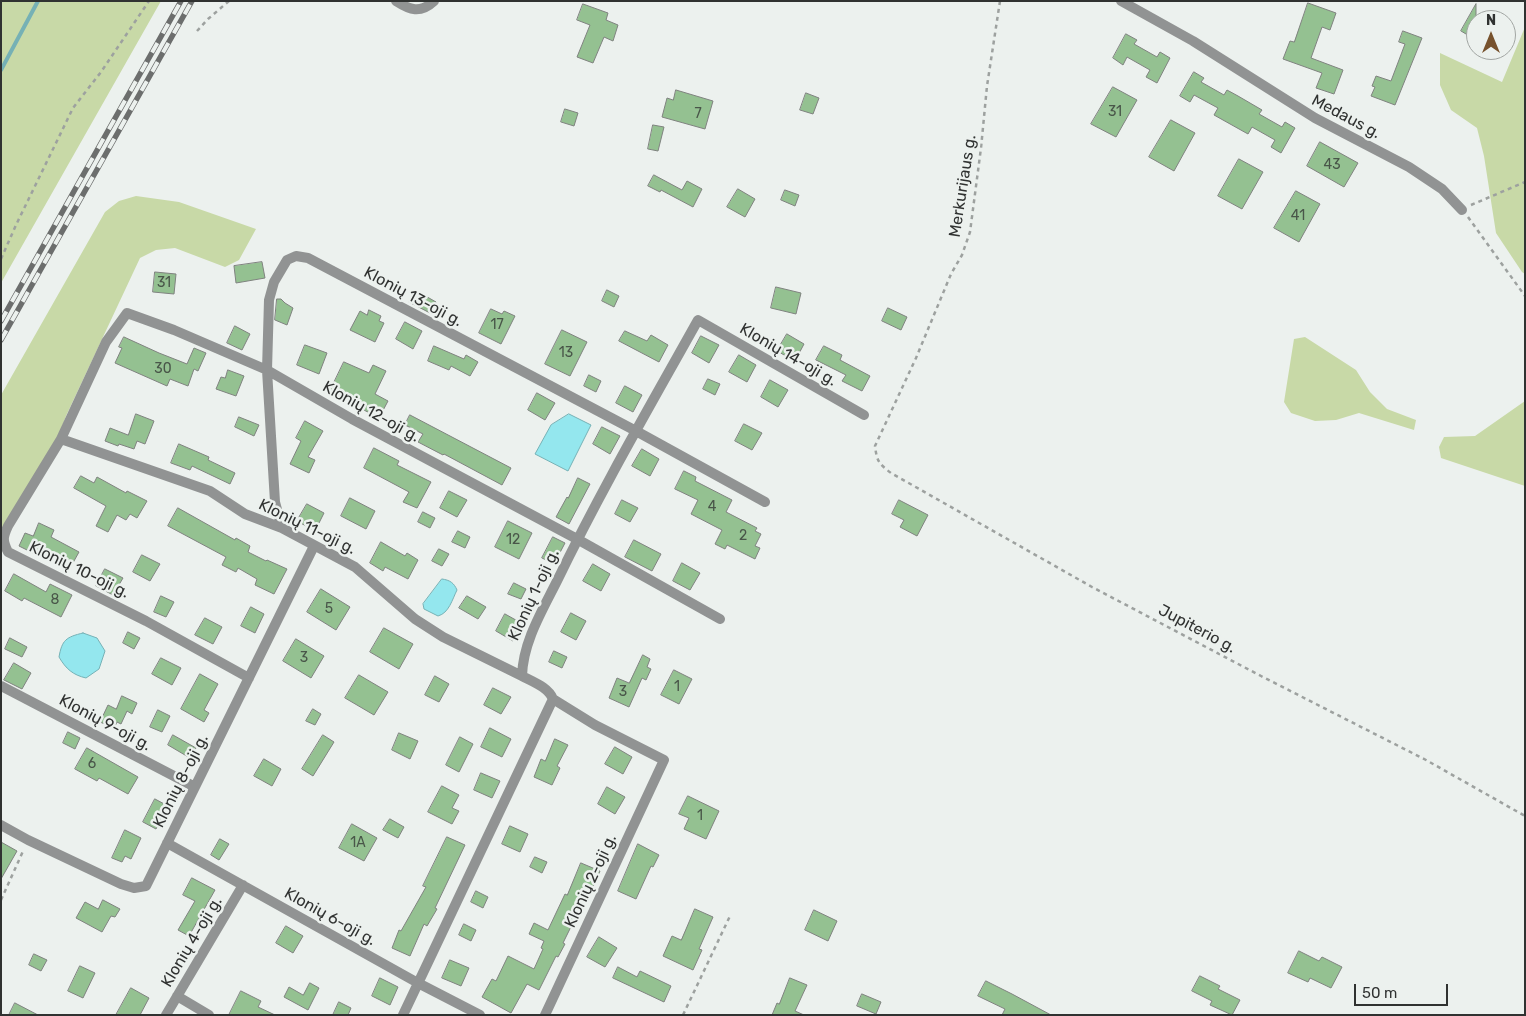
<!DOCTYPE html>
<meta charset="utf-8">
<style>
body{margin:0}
#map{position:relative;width:1526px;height:1016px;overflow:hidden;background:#ecf1ee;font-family:Rubik,sans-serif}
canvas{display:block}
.frame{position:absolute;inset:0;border:2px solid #303231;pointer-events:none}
.north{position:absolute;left:1466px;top:10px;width:50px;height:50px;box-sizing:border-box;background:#ecf1ee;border:1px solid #a1a5a2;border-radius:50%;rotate:0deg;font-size:14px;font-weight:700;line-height:20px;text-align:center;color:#303231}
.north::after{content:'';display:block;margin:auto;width:18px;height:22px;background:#77522d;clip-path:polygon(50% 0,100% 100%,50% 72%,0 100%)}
.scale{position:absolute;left:1354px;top:984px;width:94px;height:22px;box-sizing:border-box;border:2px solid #303231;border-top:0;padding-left:6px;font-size:15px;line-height:18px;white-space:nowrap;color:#303231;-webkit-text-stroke:4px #ecf1ee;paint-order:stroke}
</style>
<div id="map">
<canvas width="1526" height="1016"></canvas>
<div class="frame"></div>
<div class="north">N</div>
<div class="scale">50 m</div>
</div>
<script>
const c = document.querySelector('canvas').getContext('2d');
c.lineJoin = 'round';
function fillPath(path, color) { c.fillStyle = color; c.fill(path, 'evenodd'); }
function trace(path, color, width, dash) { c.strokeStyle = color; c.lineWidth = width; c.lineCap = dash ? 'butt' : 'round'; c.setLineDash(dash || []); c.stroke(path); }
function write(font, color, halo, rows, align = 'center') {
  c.font = font + ' Rubik,sans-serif'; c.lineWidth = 5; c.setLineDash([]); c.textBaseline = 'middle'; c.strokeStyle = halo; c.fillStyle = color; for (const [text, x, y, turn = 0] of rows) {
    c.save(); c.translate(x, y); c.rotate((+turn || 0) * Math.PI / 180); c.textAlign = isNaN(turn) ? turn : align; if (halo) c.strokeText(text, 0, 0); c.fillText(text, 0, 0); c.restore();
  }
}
fillPath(new Path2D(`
 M1,1H161L1,283Z
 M1525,27V274L1522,272L1496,233L1484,156L1477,128L1451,110L1440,85V53L1502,82Z
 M136,196L179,202L256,229L239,260L225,267L175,248L156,250L140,258L66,416L58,437L1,533V395L105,212L119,201Z
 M1305,337L1356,370L1370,392L1387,409L1416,420L1414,430L1359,413L1336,420L1315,421L1291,413L1284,402L1294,339Z
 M1525,401V486L1441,458L1439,447L1444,437L1475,436Z`), '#c8d9a7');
const water = new Path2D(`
 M569,414L591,425L568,471L535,454L551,425Z
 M442,579C450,580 454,583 457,590C452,600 449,613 438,616L424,609L423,604Z
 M83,633L97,638L105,651L99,669L86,678C73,675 66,669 59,657C62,640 66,637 83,633Z`);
fillPath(water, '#94e7ee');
trace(water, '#76b1b5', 1);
trace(new Path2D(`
 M1,70L38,1`), '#76b1b5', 4);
const building = new Path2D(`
 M1308,3L1336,13L1330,30L1322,27L1311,58L1343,70L1334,94L1316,88L1322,73L1283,59L1290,41L1294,42Z
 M583,4L608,13L606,20L618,25L613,41L604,37L593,63L577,57L590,25L577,20Z
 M1476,4V40L1461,31Z
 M1403,31L1422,38L1395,105L1371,96L1375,87L1372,86L1376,76L1391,81L1405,44L1399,42Z
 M1126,34L1137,40L1134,44L1157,57L1160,52L1170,58L1157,83L1146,77L1150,70L1127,57L1123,65L1113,58Z
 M1194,72L1204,78L1201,82L1224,95L1227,90L1238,96L1262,110L1259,114L1282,127L1285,122L1295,128L1281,153L1271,147L1275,140L1252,127L1248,134L1214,115L1218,108L1194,95L1190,102L1180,96Z
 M1113,87L1137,100L1116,137L1091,124Z
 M676,90L713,101L705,129L662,117L667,98L673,100Z
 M806,93L819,98L813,114L800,110Z
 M565,109L578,113L574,126L561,122Z
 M1171,120L1195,133L1174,171L1149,157Z
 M653,125L664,127L658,151L648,149Z
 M1320,142L1358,163L1344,187L1307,166Z
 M1239,159L1263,172L1242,209L1218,196Z
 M654,175L682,190L687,181L702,189L693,207L661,190L660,192L648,186Z
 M738,189L755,199L745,217L727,207Z
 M785,190L799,195L795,206L781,200Z
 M1296,191L1320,204L1299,242L1274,228Z
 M262,262L265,278L236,283L234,266Z
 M155,272L176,274L174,294L153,292Z
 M776,287L801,293L796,314L771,308Z
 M415,290L436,302L430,313L409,302Z
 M607,290L619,296L614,307L602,301Z
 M277,299H281L285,303L293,308L287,325L275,320Z
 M888,308L907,317L901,330L882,321Z
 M491,309L502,314L504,311L515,316L501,344L479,333Z
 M369,310L381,316L379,321L384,323L375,342L350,330L360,311L367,315Z
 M405,322L422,331L413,349L396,339Z
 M235,326L250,334L242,350L227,343Z
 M562,330L587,342L570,376L545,364Z
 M625,331L647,341L651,335L668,345L659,362L619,341Z
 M787,334L804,344L795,361L777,351Z
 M701,336L719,345L709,363L692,353Z
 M124,337L159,353L187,364L194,348L206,353L198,371L194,369L188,386L170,379L167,386L115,363L122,348L119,347Z
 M305,345L327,353L319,374L297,365Z
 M434,346L464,359L466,355L478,362L470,376L451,366L449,370L428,361Z
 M824,346L842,355L840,360L870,376L862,391L842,381L846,375L816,360Z
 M739,355L756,365L747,382L729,372Z
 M344,362L369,373L373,365L386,371L375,394L388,401L379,418L362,409L363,406L330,391Z
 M228,370L244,376L236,396L216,389L221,377L225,378Z
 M589,375L601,381L596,392L584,386Z
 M708,379L720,384L715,395L703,389Z
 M770,380L788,390L778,407L761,397Z
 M625,386L642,395L633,412L616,403Z
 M537,393L555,403L545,420L528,410Z
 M136,414L154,421L145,444L137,441L134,449L119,444L118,446L105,441L110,428L128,435Z
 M410,415L511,468L502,485L444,454L443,455L418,442L423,434L405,425Z
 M239,417L259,425L254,436L235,427Z
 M305,421L323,431L308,457L315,460L309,473L290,464L301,441L296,438Z
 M744,424L762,433L752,450L735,441Z
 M602,427L620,436L610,454L593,444Z
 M179,444L209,457L208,460L235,473L230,484L192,466L190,470L171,463Z
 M374,448L399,461L397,465L431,482L417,508L403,502L409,492L364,468Z
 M642,449L659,459L650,476L632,466Z
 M684,471L696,477L695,481L732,500L726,512L757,528L755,531L761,534L755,546L760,548L755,559L727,545L725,549L715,544L722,530L691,514L698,500L675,489Z
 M81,476L94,483L97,477L126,493L127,491L147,501L137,518L130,514L126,520L117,515L108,532L96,526L106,506L74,488Z
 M578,478L590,484L569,524L556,517L567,497L568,498Z
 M449,491L467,500L457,517L440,508Z
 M350,498L375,511L366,529L341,516Z
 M622,500L638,508L630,522L615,514Z
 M899,500L928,515L917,536L900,527L904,520L892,514Z
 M307,504L324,513L315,531L297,521Z
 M178,508L235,540L236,538L250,546L248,552L266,561L267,560L287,569L274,594L255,585L257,579L238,568L236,572L222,565L226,557L168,526Z
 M423,512L435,518L430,528L418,522Z
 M508,521L532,533L519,559L495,547Z
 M39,523L54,530L51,537L79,552L69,570L36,551L35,554L19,546L25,533L33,536Z
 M458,531L470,537L465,548L452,542Z
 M553,537L565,543L554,564L542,558Z
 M634,540L661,554L652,571L625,557Z
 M381,542L405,556L407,553L418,560L408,579L385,567L383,571L370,563Z
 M439,549L449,554L442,566L432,561Z
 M142,555L160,564L150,581L133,572Z
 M682,563L700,573L690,590L673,581Z
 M593,564L610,574L601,591L583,581Z
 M105,569L123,578L113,595L96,586Z
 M14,574L46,592L50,584L72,595L61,617L24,598L22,601L5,591Z
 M514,583L526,589L521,599L508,594Z
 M321,589L350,607L336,630L307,612Z
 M161,596L174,602L166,617L154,612Z
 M467,596L486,607L478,619L459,608Z
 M251,607L264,614L255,633L241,626Z
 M571,613L586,621L576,640L561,632Z
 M505,614L523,624L513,641L496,631Z
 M205,618L222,627L213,644L195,635Z
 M384,628L413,644L399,669L370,652Z
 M128,632L140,638L134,649L123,643Z
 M10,638L27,647L22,657L5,649Z
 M296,639L324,656L311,678L283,661Z
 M554,651L567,657L562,668L549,662Z
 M643,655L650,659L647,667L651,669L646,680L642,678L629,707L609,698L617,678L629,683Z
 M161,658L181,668L172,685L152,674Z
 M14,663L31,673L22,689L4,680Z
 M674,670L692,679L679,704L661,695Z
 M200,674L218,684L204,710L209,713L204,722L181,709Z
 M359,675L388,692L374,715L345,698Z
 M435,676L449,684L439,702L425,695Z
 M493,688L511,697L501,714L484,705Z
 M122,696L137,703L132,714L127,711L121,724L117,722L114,728L100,722L108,705L116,709Z
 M313,709L321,714L315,725L306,721Z
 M158,710L170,716L162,732L150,727Z
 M490,728L511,739L502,757L481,747Z
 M68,732L80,738L75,749L63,743Z
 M399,733L418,741L410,759L392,750Z
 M173,735L196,748L190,758L168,745Z
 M323,735L334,742L313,776L302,769Z
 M460,737L473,744L459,772L446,765Z
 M555,739L568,745L557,766L560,768L552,785L534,777L541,759L545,761Z
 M615,747L632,757L623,774L605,764Z
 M87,748L138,777L128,794L99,778L97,781L75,769Z
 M264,759L281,769L272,786L254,776Z
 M481,773L500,781L492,798L474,790Z
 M442,786L459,795L452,808L459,811L452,824L428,812Z
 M607,787L625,797L615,814L598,804Z
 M688,796L719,811L706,839L684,829L689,818L679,814Z
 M155,799L168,806L156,829L143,822Z
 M390,819L404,827L398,838L383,830Z
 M352,824L377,838L364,861L339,848Z
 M510,826L528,834L520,852L502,844Z
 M125,830L141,838L131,859L125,856L122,862L112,858Z
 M447,837L465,845L435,908L437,909L427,926L424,924L410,956L392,948L399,930L401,931L426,887L423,886Z
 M220,839L229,844L219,860L211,855Z
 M1,842L17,851L1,879Z
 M638,844L659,855L653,867L651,866L636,899L618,891Z
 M535,857L547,862L542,873L530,867Z
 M581,863L600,871L592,889L590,888L563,943L565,944L558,957L556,956L539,990L527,984L511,1013L482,997L492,979L496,981L508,956L534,969L543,949L541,948L544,941L529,934L534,923L548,930L565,894L567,895Z
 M192,878L215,890L189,936L178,930L195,901L183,895Z
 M476,891L488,897L483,908L471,902Z
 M103,900L120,909L115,917L111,916L102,932L76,918L85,902L98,909Z
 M695,909L713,917L699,949L702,950L693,970L663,956L672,936L681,940Z
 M814,910L837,921L828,941L805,930Z
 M464,924L476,930L471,941L459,935Z
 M286,926L303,936L293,953L276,943Z
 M599,937L617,948L605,967L587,957Z
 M1299,951L1319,961L1322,957L1342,967L1331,988L1310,978L1308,982L1288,973Z
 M34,954L47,960L41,971L29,965Z
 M450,960L469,968L461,986L442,978Z
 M80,966L95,973L83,998L68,991Z
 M618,967L637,977L640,971L671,986L664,1002L613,978Z
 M1200,976L1220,986L1218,989L1240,1000L1232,1015L1210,1005L1212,1001L1192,991Z
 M380,978L398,987L390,1005L372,996Z
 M790,978L807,985L795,1011L804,1015H772L777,1003L779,1004Z
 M986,981L1012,994L1051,1015H1002L1005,1009L978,996Z
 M310,983L319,988L308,1010L284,997L289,987L303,995Z
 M131,988L149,998L140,1015H116Z
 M241,991L261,1001L258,1007L275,1015H229Z
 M862,994L881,1002L876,1014L857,1006Z
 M339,1002L351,1008L348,1015H333Z
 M15,1003L38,1015H9Z`);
fillPath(building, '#94c191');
trace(building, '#7f827f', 1);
trace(new Path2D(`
 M1000,1L987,86L981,148L970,232L962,255L951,274L916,358L875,446C877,461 878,463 891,473L1092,587L1261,676L1426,760L1525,816
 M197,31L208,19L229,1
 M1471,205L1525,182
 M1468,217L1525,296
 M1,259L16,225L73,108L101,72L149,1
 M1,900L24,849
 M683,1015L730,916`), '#9da19f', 2.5, [4, 4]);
trace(new Path2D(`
 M396,1C410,10 420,14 434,1
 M1121,1L1193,41L1315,118L1409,167L1442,189L1462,210
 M61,439L210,491L245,514L282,528L355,567L415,619L443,637L522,676
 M282,528L275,502L267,370L269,300L274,282L287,260L296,256L308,258L636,431L765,502
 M249,678L146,621L8,552C2,540 3,537 8,526L61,439L106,342L127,313L174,330L267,370L352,419L577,539L720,619
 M1,686L195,787
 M1,825L28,840L121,884L134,888L146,886L314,546
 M167,843L418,983L480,1015
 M177,996L209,1015
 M166,1015L243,885
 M403,1015L553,699C548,687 533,682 522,676C523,642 542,611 557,581C600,492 650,406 698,320L864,415
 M545,1015L664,760L595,725L553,699`), '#919393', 10);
const rail = new Path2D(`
 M1,321L181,1
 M1,340L192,1`);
trace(rail, '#6c6e6d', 5.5);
trace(rail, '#ecf1ee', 4, [11]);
write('14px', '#495649', null, [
 ["31",1115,112],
 ["7",698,114],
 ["43",1332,165],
 ["41",1298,216],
 ["31",164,283],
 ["17",497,325],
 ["13",566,353],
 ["30",163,369],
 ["4",712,507],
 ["2",743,536],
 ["12",513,540],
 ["8",55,600],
 ["5",329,609],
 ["3",304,658],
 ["1",677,687],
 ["3",623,692],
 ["6",92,764],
 ["1",700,816],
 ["1A",358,843]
]);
write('16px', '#303231', '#ecf1ee', [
 ["Medaus g.",1346,117,28],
 ["Merkurijaus g.",963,186,-81],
 ["Klonių 13-oji g.",413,297,28],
 ["Klonių 14-oji g.",788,355,30],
 ["Klonių 12-oji g.",371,412,29],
 ["Klonių 11-oji g.",307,527,26],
 ["Klonių 10-oji g.",79,570,26],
 ["Klonių 1-oji g.",534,595,-65],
 ["Jupiterio g.",1197,629,28],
 ["Klonių 9-oji g.",105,723,28],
 ["Klonių 8-oji g.",181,781,-63],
 ["Klonių 2-oji g.",591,881,-65],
 ["Klonių 6-oji g.",330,917,29],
 ["Klonių 4-oji g.",192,942,-59]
]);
</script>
